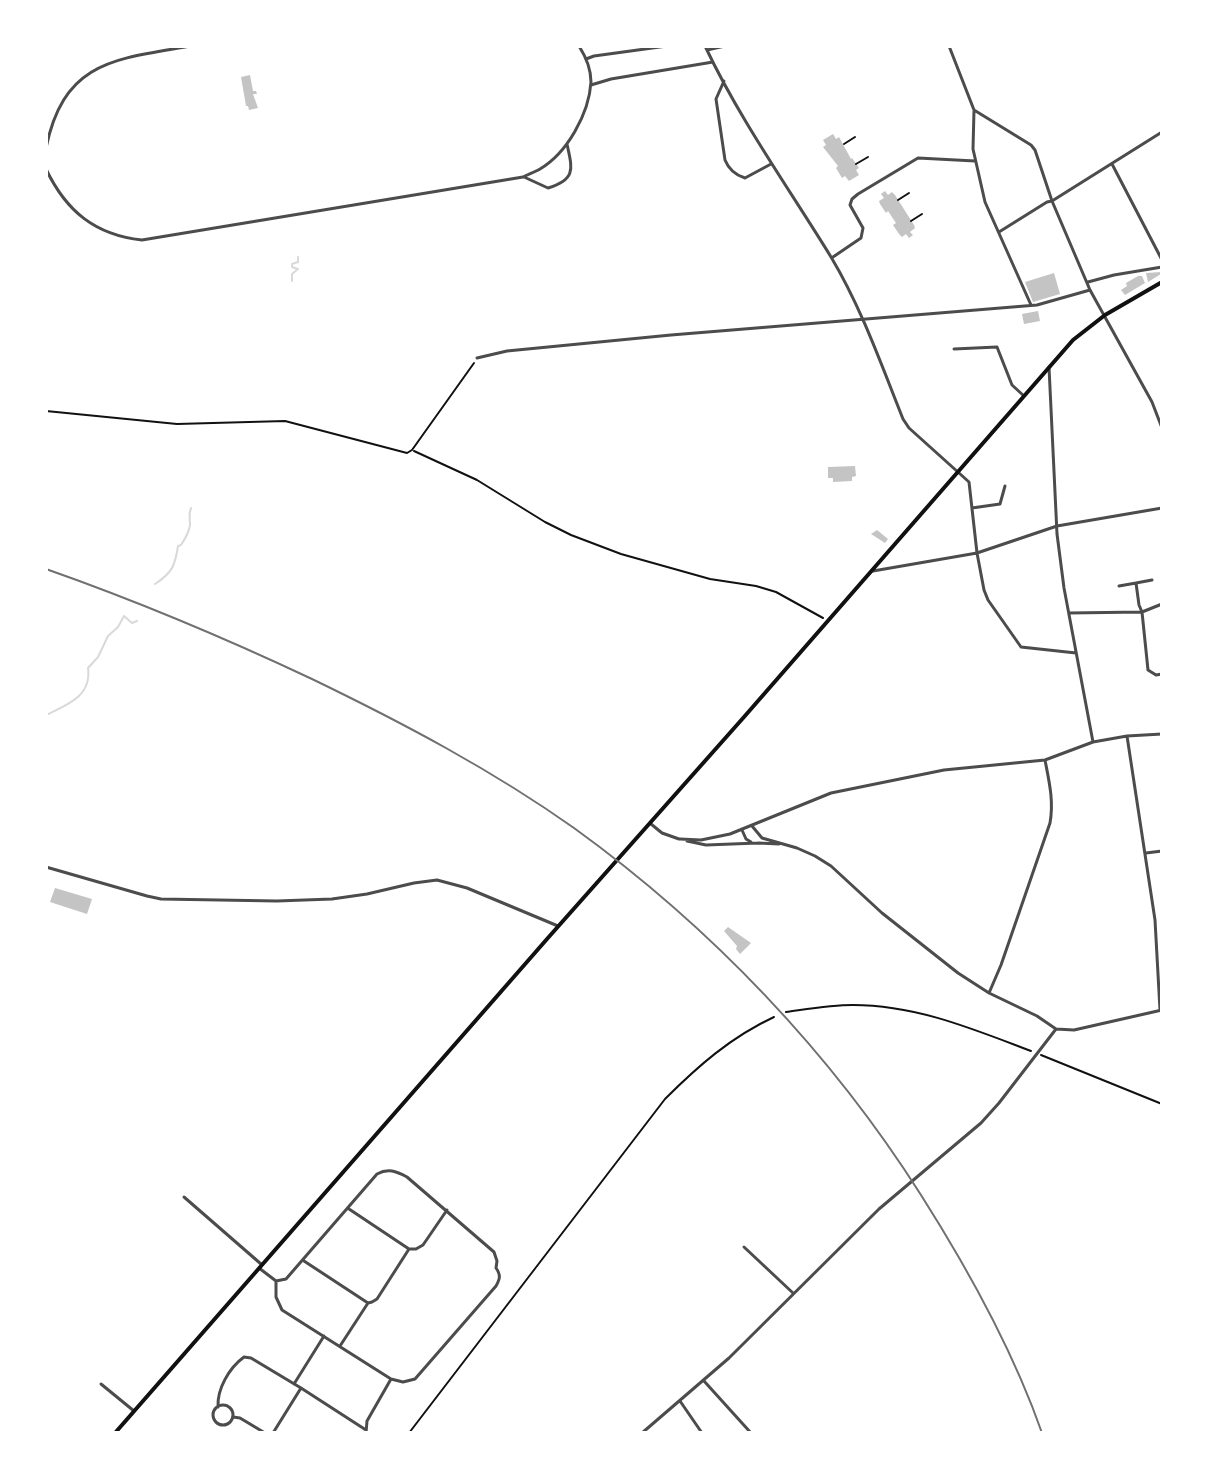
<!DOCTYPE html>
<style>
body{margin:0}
#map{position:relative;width:1208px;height:1479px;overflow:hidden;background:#fff;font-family:"Archivo Narrow",sans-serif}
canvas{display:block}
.frame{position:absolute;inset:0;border:48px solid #fff;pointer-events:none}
</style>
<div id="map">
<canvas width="1208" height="1479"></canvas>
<div class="frame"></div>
</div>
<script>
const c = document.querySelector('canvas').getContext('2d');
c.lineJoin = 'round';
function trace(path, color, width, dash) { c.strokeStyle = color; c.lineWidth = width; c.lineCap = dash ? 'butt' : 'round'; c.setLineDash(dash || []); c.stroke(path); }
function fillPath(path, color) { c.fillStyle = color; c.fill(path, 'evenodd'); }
trace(new Path2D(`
 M292,281V274L298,269L292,267V264L298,262V257
 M155,584C172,573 175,566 178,546L181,545C185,539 189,532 190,525C190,517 188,515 191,508
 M46,715C67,705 92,696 88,668L98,657L108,636L118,627L124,616L132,623L137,621`), '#d9d9d9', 2);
fillPath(new Path2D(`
 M250,75L253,91H256L257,94H253L258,108L249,110L248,106H246L241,77Z
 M833,134L836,139L839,137L851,159L852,158L859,168L856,170L859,175L849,181L845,176L842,178L836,168L838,166L823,147L826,145L823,140Z
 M885,191L888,195L892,192L895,195L914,225L915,228L910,232L913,235L909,238L906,234L902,237L899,234L893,225L896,223L888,211L886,213L880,204L879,201L884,198L881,194Z
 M1161,272V274L1148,282L1146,273Z
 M1054,273L1060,294L1033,302L1025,282Z
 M1138,276H1142L1145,283L1125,295L1121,290L1127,286L1126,283Z
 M1038,311L1040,321L1024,324L1022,314Z
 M855,466L856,476L852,477V481L833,482V478H828V467Z
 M877,530L888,539L885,543L871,534Z
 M55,888L92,899L87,914L50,902Z
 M728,927L751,943L740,954L736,949L737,946L724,931Z`), '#c4c4c4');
trace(new Path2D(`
 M844,144L855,137
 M856,164L868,157
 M898,200L909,193
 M911,221L922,214
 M46,411L177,424L285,421L407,453L412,450L474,363
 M414,451L477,480L545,522L571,535L621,554L710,579L756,586L776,592L823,618
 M786,1012C808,1009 831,1005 853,1005C916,1005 973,1029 1031,1051
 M1041,1055L1162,1104
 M409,1433L665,1099C698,1066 731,1037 774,1017`), '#111', 2);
trace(new Path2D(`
 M705,46C740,120 788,187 831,257C861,307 881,364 903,419L909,428L969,482L977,553L984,590L988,600L1021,647L1076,653
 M949,46L974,110L973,149L985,202L1031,305
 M707,50L725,46
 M586,59L594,56L667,46
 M724,81L716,99L725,160C729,170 735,175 745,178L771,164
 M591,85L611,79L713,62
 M974,110L1031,145L1035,150L1052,201L1090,290L1152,402L1162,428
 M46,148C64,60 116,59 191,46
 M1112,164L1162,260
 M46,169C66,211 95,235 142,240L523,177C529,174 535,172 540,169C567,153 589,114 591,82C591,70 586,57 579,46
 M524,177L548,188C577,179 572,168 567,144
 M999,232L1047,202L1052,201L1162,132
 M833,257L861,238L863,228L850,205L852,199L858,194L918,158L975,161
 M1088,282L1114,275L1162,267
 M954,349L997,347L1012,385L1024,396
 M477,358L507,351L671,335L1037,305L1090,290
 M1049,367L1057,534L1064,588L1093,742
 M972,508L1000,504L1005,486
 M873,571L977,553L1057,526L1162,508
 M1152,580L1136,583L1139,605L1142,612L1148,670L1156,675L1162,674
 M1119,586L1136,583
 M1069,613L1142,612L1162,604
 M1127,736L1155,920L1160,1010
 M651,824L662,833L679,839
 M752,826L762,838L797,848L815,856L831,866L882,913L958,973L989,993L1037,1016L1056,1029L1074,1030L1162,1010
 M742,830L746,839L751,842
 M680,839L701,840L730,834L831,793L944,770L1045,760L1093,742L1127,736L1162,734
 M687,841L706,845L758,843
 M758,843L779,844
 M1146,853L1162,851
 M46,867L147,896L161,899L277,901L332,899L367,894L414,883L437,880L467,888L558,926
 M989,993L1001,965L1050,823C1054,801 1049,781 1045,760
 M184,1197L261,1264
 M349,1209L409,1249
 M744,1247L793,1293
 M304,1261L368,1303
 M259,1268L276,1281V1297L282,1310L391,1379L403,1382L415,1379L496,1286C500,1279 501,1275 496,1268L497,1261L494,1252L407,1177C396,1171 388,1168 377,1174L286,1279L276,1281
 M340,1346L368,1303L372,1302L377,1299L409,1249H416L423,1245L447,1210
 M704,1381L751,1433
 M101,1384L134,1411
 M294,1384L324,1336
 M680,1401L702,1433
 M213 1415a10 10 0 1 1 20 0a10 10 0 1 1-20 0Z
 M218,1407C217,1389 229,1368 244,1357L251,1358L301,1388
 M233,1417L240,1418L265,1433
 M273,1433L301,1388L366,1430
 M366,1433L367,1421L391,1379
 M642,1433L729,1358L879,1209L981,1123L999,1103L1056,1029`), '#4c4c4c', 3);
trace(new Path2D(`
 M115,1433L547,939L744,717L1073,340L1105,315L1162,282`), '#111', 4);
trace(new Path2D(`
 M46,569C137,601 225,638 312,679C403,723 492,770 574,828C711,927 831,1053 921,1195C968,1269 1013,1350 1042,1433`), '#707070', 2);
</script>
